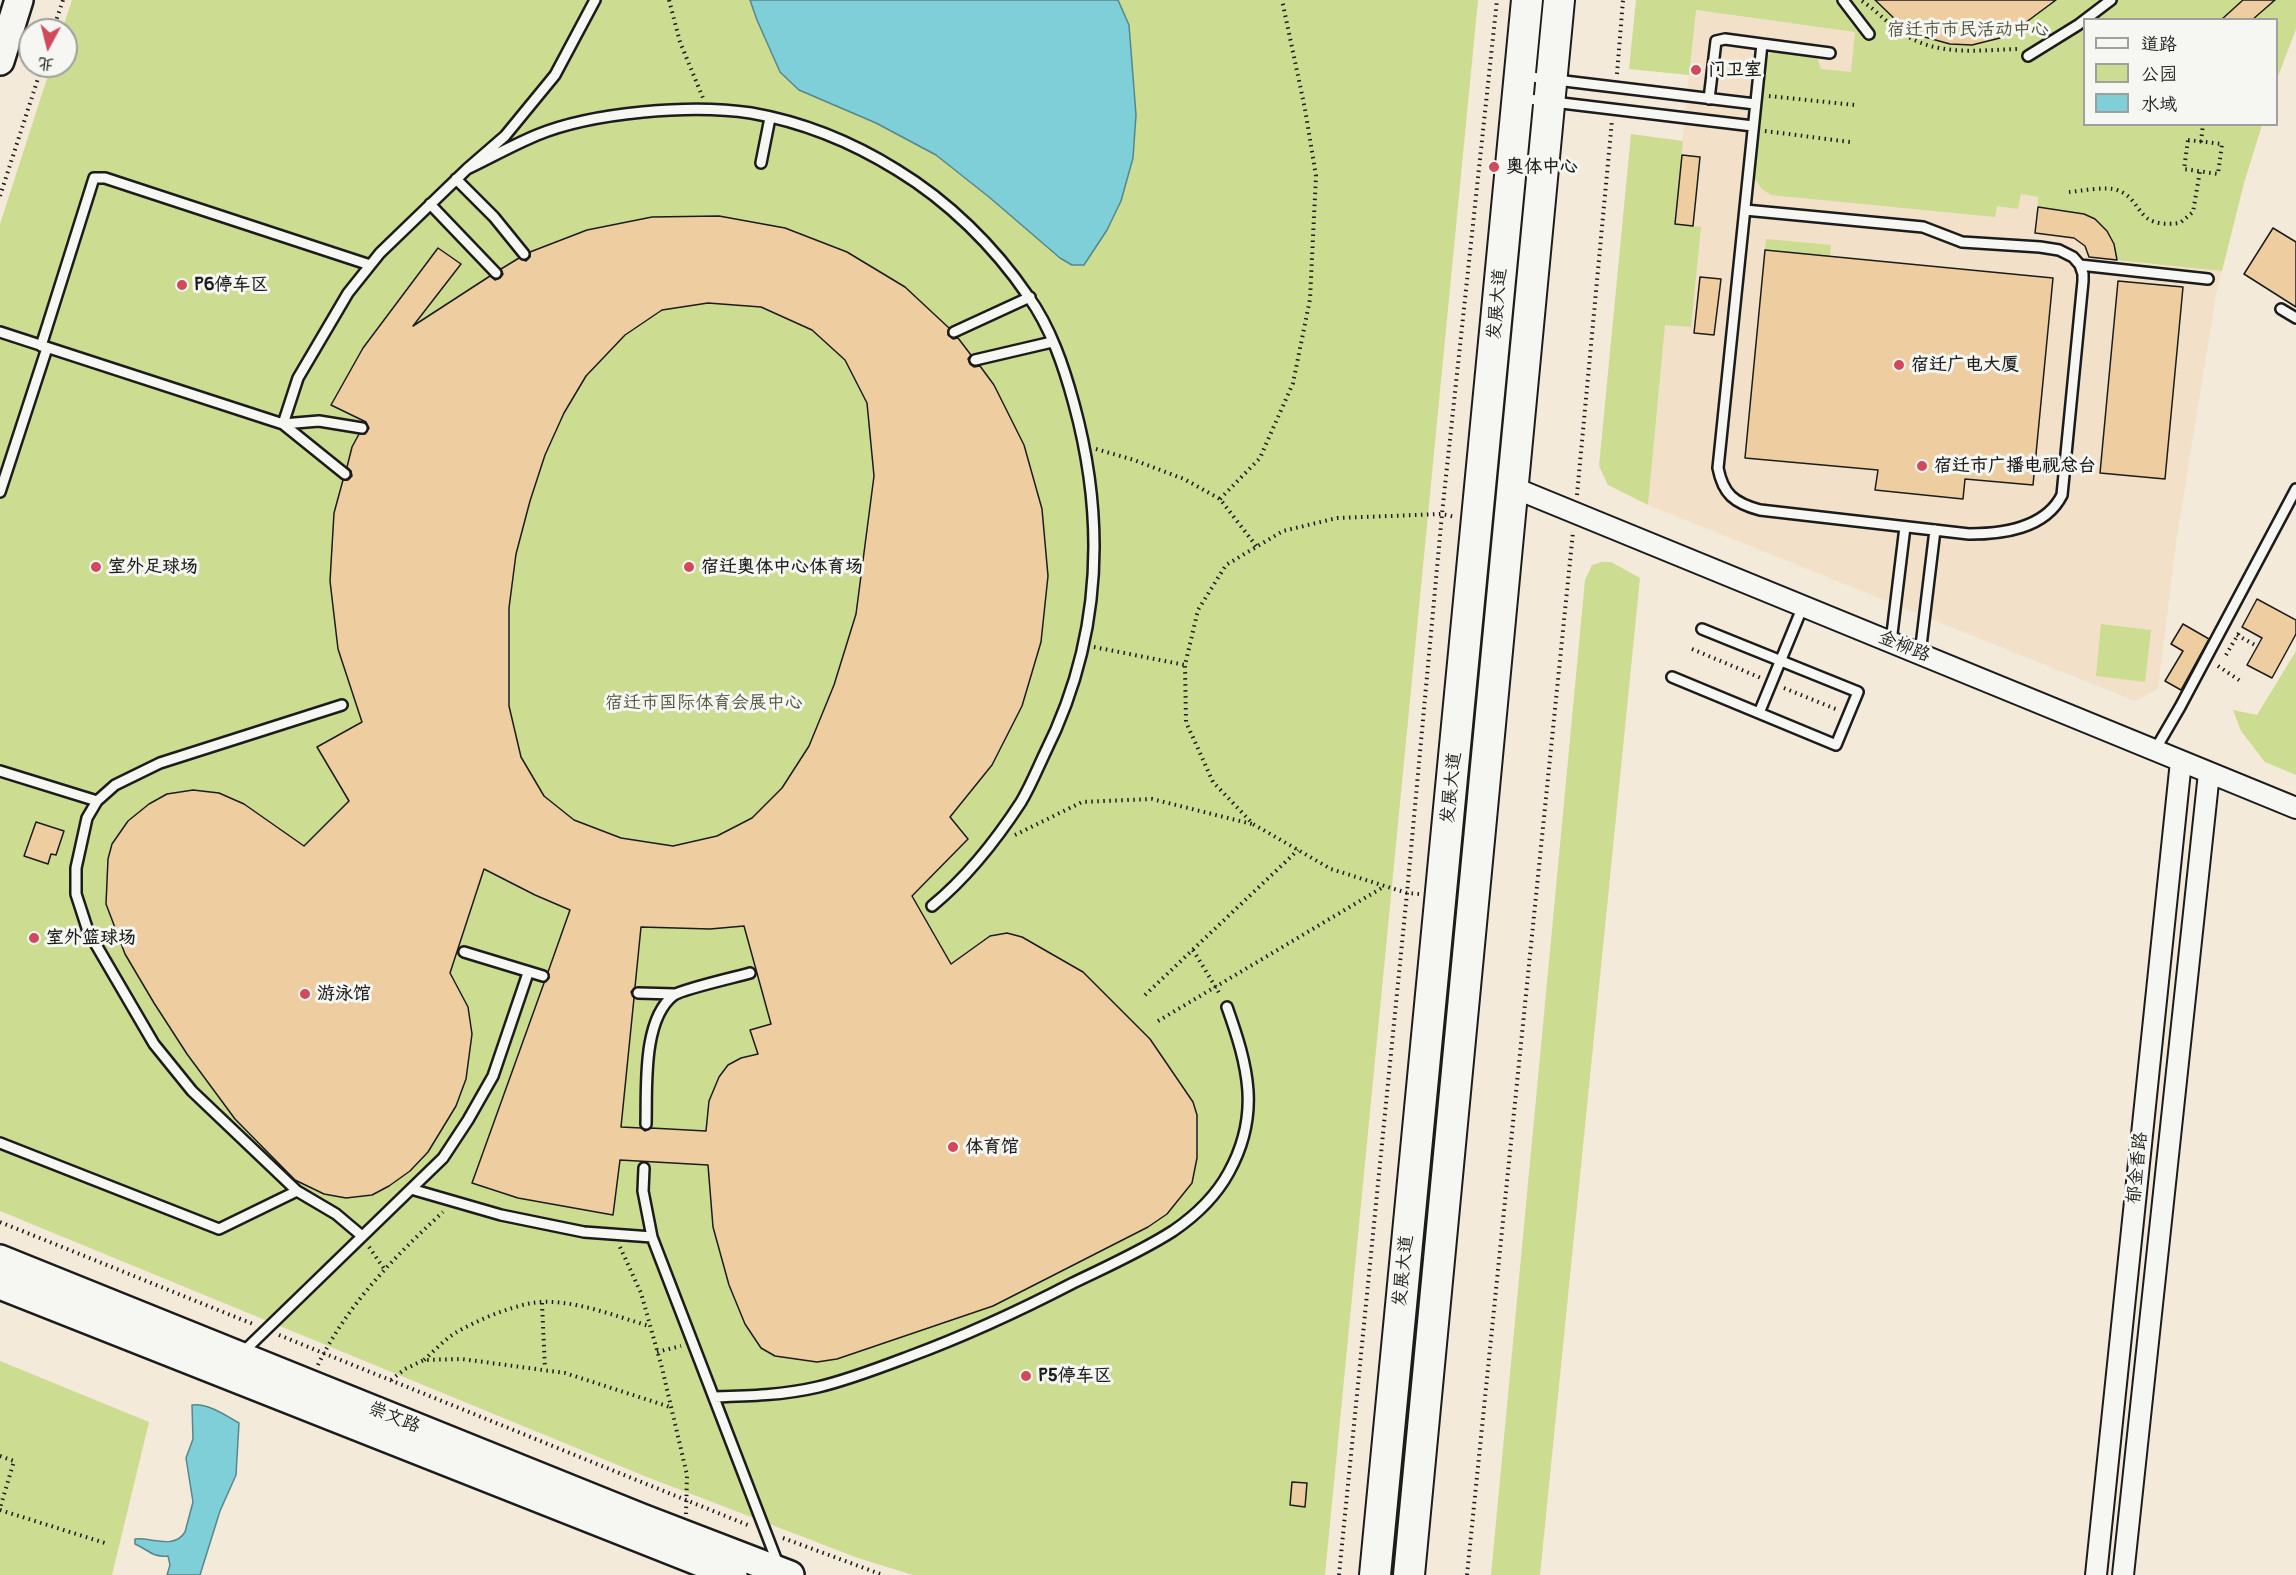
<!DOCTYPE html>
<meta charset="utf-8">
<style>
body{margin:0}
#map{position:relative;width:2296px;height:1575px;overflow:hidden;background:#f4ead9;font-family:Pangolin,"LXGW WenKai TC",sans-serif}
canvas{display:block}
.legend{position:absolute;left:2083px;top:18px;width:195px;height:108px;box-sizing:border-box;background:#f6f6f2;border:2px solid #9f9f9c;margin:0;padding:8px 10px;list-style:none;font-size:18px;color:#1c1c1c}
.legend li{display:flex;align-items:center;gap:12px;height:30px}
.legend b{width:30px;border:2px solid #9f9f9c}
.north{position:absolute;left:18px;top:18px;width:60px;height:60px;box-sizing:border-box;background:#f6f6f2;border:2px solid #9f9f9c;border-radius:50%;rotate:187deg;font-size:16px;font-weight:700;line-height:24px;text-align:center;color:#1c1c1c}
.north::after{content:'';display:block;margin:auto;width:21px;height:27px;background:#d1495b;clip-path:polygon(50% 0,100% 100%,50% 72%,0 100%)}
</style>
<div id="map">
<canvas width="2296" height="1575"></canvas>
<ul class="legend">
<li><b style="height:8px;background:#f6f6f2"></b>道路</li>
<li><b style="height:16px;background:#ccdc91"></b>公园</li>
<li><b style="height:16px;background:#7ecfd7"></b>水域</li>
</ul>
<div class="north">北</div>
</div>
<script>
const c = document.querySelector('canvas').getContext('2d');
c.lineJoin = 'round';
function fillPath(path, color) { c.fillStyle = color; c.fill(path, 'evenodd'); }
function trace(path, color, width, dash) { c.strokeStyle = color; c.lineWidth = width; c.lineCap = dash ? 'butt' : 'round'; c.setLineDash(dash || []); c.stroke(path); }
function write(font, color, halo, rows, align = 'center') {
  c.font = font + ' Pangolin,"LXGW WenKai TC",sans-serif'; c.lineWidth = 6; c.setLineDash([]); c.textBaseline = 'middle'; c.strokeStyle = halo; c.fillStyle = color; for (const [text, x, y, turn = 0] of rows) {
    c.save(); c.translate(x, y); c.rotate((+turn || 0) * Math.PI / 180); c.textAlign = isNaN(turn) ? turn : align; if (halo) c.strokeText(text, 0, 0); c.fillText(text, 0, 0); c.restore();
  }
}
fillPath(new Path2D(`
 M1695,10L1892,37L2084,124L2262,125L2244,183L2216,295L2176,544L2158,689L2135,701L1648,505Z`), '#f2e1c8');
fillPath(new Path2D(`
 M72,0H1478L1325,1575H913L858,1558L647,1477L0,1211V224L51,66H66V30H62Z
 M1636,0H2296V29L2277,79L2276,20H2084V124L2262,125L2244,183L2222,271L2117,260C2110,212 2078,213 2038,207V197L2021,194L2018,209L1997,206L1995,217L1771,195L1762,189L1755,179L1766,56L1776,51L1816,55L1821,69L1851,72L1855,32L1696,10L1689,75L1629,69Z
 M1631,134L1683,141L1675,224L1701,227L1691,327L1665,325L1648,505L1608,485L1599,466Z
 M1766,239L1831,245L1830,256L1765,250Z
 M1602,562H1611L1640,578L1540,1575H1491L1585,580L1592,565Z
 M2101,624L2151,630L2145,682L2096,676Z
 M2296,651V775L2265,762L2241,731L2233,710L2257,715Z
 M0,1361L149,1422L112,1575H0Z`), '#ccdc91');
const water = new Path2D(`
 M750,0H1118L1129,25L1136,115L1133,158L1121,201L1107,230L1084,265H1072L1060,258L989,197L936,155L876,123L799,90L780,72L757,20Z
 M192,1405C208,1403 225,1415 239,1423L236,1475L220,1511L200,1575H167L170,1565L168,1556C153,1558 147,1549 135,1544V1539C151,1537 174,1550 185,1532L193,1502L186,1458L193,1439Z`);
fillPath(water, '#7ecfd7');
trace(water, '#57878c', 1.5);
const building = new Path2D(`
 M1875,0H2056L2021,26L2000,38L1972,45L1950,44L1921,36L1899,23Z
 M2243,0H2275L2252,20H2221Z
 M1682,155L1700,157L1693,226L1675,224Z
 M2038,207L2084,214L2095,219L2107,231L2114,244L2117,260L2089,257L2085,246L2074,238L2035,233Z
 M719,216L785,228L847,252L905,287L949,328L948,335L953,339L958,338L971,355L968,359L970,364L974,367L980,366L994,385L1024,445L1042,509L1048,576L1041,642L1022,706L992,765L950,817L968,839L912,896L951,964L990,936L1007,933L1022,937L1083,972L1150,1039L1193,1102L1197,1115V1158L1192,1183L1167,1214L1148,1227L993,1306L837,1359L817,1362L775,1356L761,1348L745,1324L729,1285L713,1227L708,1165L620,1160L613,1215L518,1198L472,1183L544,983L549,978L548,972L570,910L535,895L484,869L450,973L468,1007L472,1034L466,1079L456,1106L428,1152L410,1171L389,1186L372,1195L346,1198L324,1194L295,1180L235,1119L187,1054L154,1003L125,954L106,904L108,859L112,844L128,821L149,804L167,794L193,790L219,793L244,804L304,846L349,801L317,747L362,722L338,649L330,581L334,513L343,480H348L352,476L351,471L347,467L352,447L359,434H365L369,428L366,422L331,405L363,348L438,248L461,264L413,326L490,276L495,280L500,278L503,274L501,269L519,258L526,261L530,257V252L587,230L652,217ZM708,303L761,307L812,330L845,360L867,403L874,476L856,614L834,685L809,746L782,788L752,818L717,836L673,846L621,838L574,820L544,796L521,757L509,706V608L516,554L530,501L545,455L564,413L586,376L625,335L662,310ZM744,926L771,1024L750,1030L758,1054L741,1058L728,1065L719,1077L709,1101L706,1131L651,1128L645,1131L641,1128L621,1127L634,998L631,992L635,987L641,927L710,929Z
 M2273,228L2296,242V307L2244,274Z
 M1765,250L2053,278L2033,485L1965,479L1963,499L1875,490L1878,470L1745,458Z
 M1700,277L1721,279L1714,335L1694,333Z
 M2118,281L2183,287L2165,479L2100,473Z
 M2257,599L2296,620V634L2272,678L2247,665L2262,638L2242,627Z
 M2183,624L2209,639L2181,690L2165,681L2183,651L2171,644Z
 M36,822L64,831L56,855L51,854L48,864L24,856Z
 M1292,1482L1307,1483L1305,1507L1290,1505Z`);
fillPath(building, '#eecda0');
trace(building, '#1c1c1c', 1.5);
const lane = new Path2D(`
 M1843,0L1869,34
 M2028,56L2078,25L2111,0
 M1523,76L1755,104
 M1520,98L1753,126
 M1709,99L1716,41L1725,39L1762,44
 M761,163L770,118
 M467,169C490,158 513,145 537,135C593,112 692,104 751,113C803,122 852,142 897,170C948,201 994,246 1028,296C1051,328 1064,367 1074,404C1107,525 1101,642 1044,755C1037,770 1030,787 1021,802C997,839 966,878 932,906
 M456,179L494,217L524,254
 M430,204L496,273
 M1745,210L1923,227L1962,242L2040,247L2059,250L2073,257L2080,265L2083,274V281L2062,495C2045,529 2002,534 1969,534L1760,510C1734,503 1723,494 1718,468L1762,44L1830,53
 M2080,265L2208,279
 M2281,309L2296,318
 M0,332L283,424L345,474
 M954,332L1030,297
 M41,346L94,178H105L370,265
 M975,360L1052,342
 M283,424L298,378L348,293L380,253L467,169L505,136L555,75L595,0
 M283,424L319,421L362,428
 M0,492L47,348
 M1891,642L1905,527
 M1920,654L1935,530
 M1672,677L1836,745L1858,692L1702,629
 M342,705L160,763L115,785L97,801L87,818L76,868V894L88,931L154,1044L192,1091L297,1191L336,1214L362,1236
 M1759,713L1803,606
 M2155,750L2180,707L2296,489
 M0,771L97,801
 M464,952L543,976
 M638,993L675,994
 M646,1124C647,1088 642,1019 674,995C683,989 736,977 750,973
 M0,1143L219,1229L297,1191
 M644,1168L643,1191L652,1237
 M411,1189L443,1158L468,1120L493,1076L528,973
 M242,1353L411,1189L501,1215L584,1232L652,1237L778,1564
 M714,1397C749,1396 784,1395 818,1387C848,1380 879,1368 908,1357C965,1336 1019,1311 1073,1283C1106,1267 1142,1251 1173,1231C1195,1216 1216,1196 1229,1172C1261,1114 1248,1066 1227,1007`);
const street = new Path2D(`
 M1512,487L2296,808
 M2096,1575L2181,761
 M2123,1575L2209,773`);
const secondary = new Path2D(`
 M0,61L19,0
 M0,1259L642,1518L790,1575
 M0,1285L733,1575`);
const primary = new Path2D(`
 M1375,1575L1527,0
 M1409,1575L1559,0`);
trace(lane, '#1c1c1c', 14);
trace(street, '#1c1c1c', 24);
trace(secondary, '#1c1c1c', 32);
trace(primary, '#1c1c1c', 34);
trace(new Path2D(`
 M669,0L680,42L703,98
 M1862,1C1876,10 1887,23 1902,33C1938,57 1978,50 2019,49
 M53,30L63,0
 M1617,74L1623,0
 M1769,96L1855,105
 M2087,126V124
 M1765,131L1850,142
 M2188,140L2222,144L2218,174L2184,169Z
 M2201,142L2203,124
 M2069,192C2081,191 2106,186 2117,190C2145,200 2133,229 2180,223L2193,212L2200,171
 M0,196L42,66
 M1096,449L1134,460L1184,479L1220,499L1257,547
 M1577,495L1612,120
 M1220,499L1260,458L1293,383L1310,299L1316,176L1305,109L1282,0
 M2237,635L2255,645
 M1094,647L1185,665
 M1692,649L1761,678
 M2226,655L2240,631
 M2218,666L2242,682
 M1784,688L1838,710
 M1015,835L1082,802L1152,799L1252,824
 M1419,894L1407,893L1331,869L1253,824L1213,782L1186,722L1185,665L1198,610L1226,565L1283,531L1337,518L1442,514L1455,517
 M1193,950L1221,996
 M1145,995L1298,850
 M1158,1021L1385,886
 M0,1222L253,1324
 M369,1247L385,1270
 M620,1247L641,1293L662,1368L687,1475L686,1514
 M542,1303L545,1369
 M279,1335L750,1526
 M657,1352L681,1346
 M424,1360C434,1351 444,1340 455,1333C478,1320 506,1308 532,1303C568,1297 615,1316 649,1326
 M318,1365C347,1305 394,1257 443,1212
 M391,1380L405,1369L424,1360L462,1359L565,1373L670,1407
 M0,1456L14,1461L0,1508
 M0,1510L105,1543
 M783,1538L883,1575
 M1339,1575L1407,893L1442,514L1497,0
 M1467,1575L1573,532`), '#1c1c1c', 4, [1.5, 4.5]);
trace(lane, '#f6f6f2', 9);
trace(street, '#f6f6f2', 20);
trace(secondary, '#f6f6f2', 27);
trace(primary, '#f6f6f2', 30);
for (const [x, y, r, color] of [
 [1696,70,6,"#d1495b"],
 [1494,167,6,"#d1495b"],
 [182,285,6,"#d1495b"],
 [1899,365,6,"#d1495b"],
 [1922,466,6,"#d1495b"],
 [96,567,6,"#d1495b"],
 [689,567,6,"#d1495b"],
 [34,938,6,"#d1495b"],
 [305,994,6,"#d1495b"],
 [953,1147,6,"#d1495b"],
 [1026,1376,6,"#d1495b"]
]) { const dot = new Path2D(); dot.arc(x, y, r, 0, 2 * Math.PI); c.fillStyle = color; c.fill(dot); trace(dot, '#f6f6f2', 2); }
write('18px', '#51563f', '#f6f6f2', [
 ["宿迁市市民活动中心",1968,30],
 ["宿迁市国际体育会展中心",704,703]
]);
write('bold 18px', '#1c1c1c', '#f6f6f2', [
 ["门卫室",1708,70],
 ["奥体中心",1506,167],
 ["P6停车区",194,285],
 ["宿迁广电大厦",1911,365],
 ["宿迁市广播电视总台",1934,466],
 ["室外足球场",108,567],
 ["宿迁奥体中心体育场",701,567],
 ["室外篮球场",46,938],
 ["游泳馆",317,994],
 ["体育馆",965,1147],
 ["P5停车区",1038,1376]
], 'left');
write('18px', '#1c1c1c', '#f6f6f2', [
 ["发展大道",1498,304,-85],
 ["金柳路",1904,647,22],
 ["发展大道",1452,788,-84],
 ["郁金香路",2138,1168,-84],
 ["发展大道",1404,1271,-84],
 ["崇文路",394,1418,22]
]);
</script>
